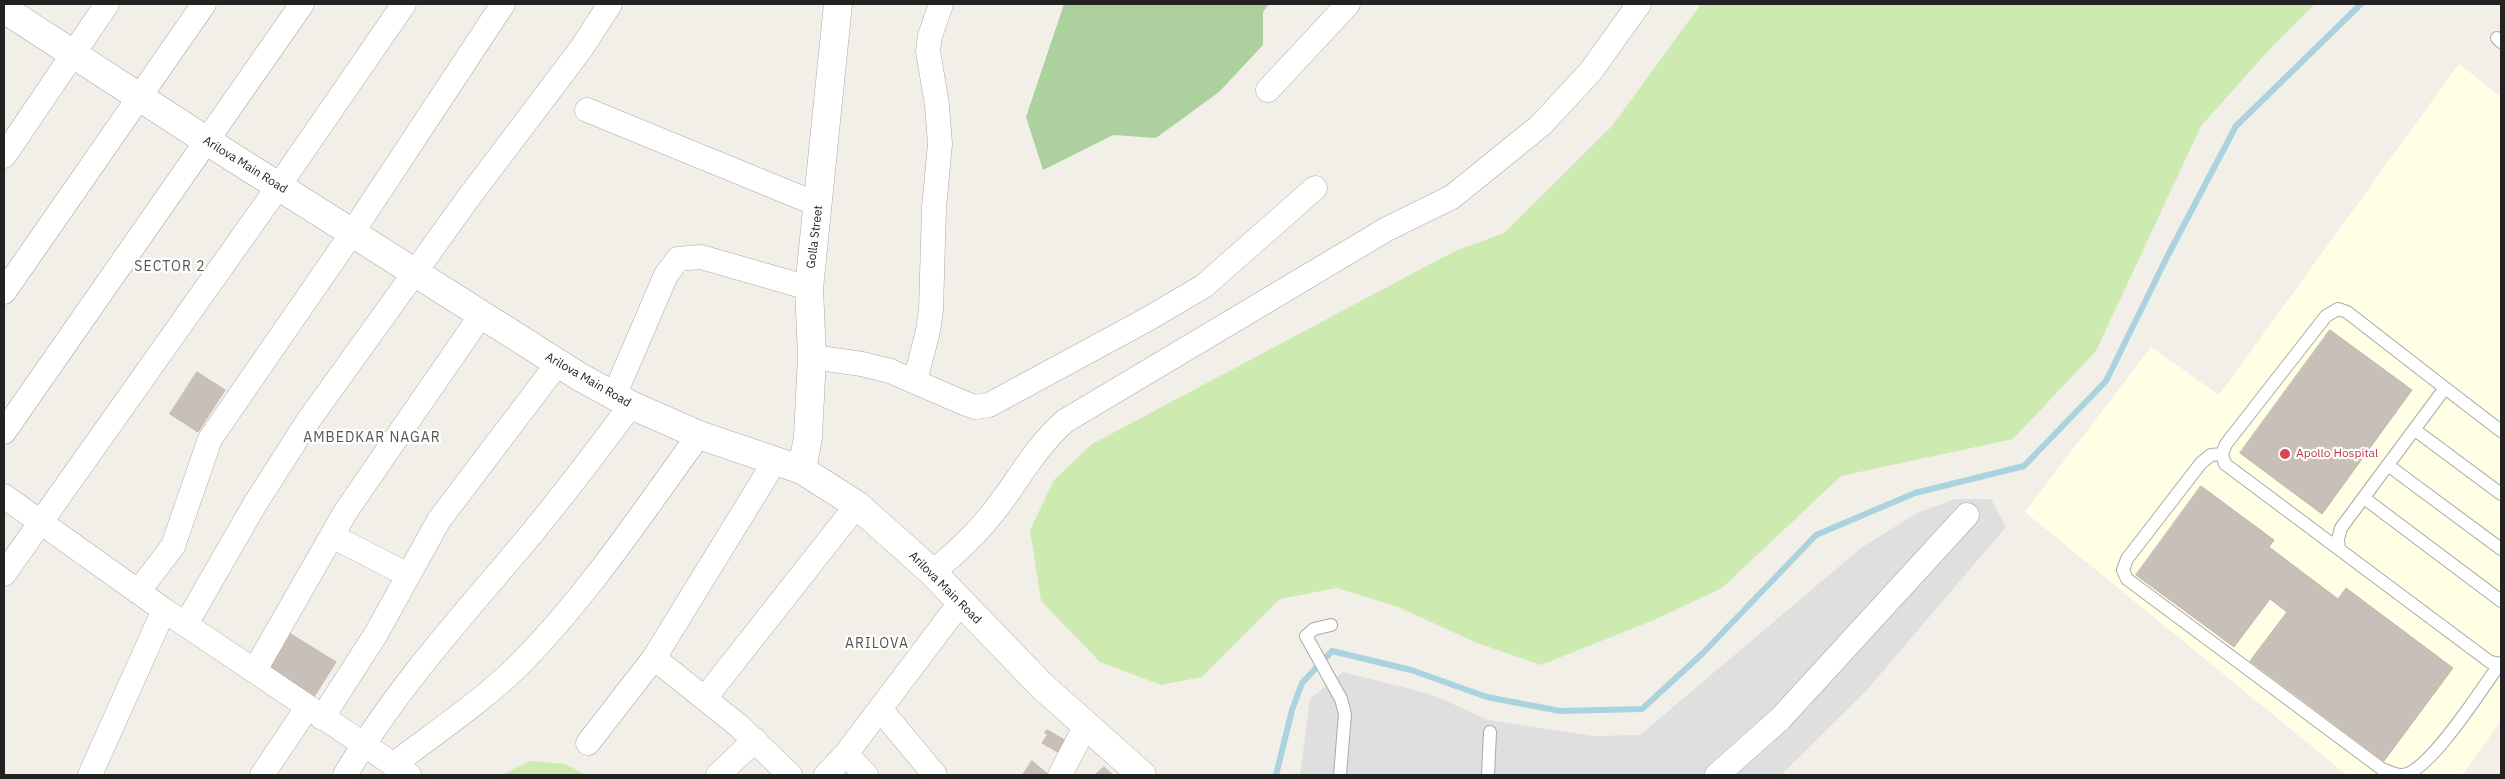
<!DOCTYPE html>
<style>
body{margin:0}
#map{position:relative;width:2505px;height:779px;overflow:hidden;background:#f2efe9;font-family:"IBM Plex Sans",sans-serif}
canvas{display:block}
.frame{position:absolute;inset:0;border:5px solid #222;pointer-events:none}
</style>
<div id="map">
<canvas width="2505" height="779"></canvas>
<div class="frame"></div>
</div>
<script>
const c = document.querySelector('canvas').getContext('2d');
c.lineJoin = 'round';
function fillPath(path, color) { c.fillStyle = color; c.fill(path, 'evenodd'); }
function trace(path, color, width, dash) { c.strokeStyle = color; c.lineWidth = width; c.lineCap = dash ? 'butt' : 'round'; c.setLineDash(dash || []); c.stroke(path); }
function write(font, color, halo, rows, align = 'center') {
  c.font = font + ' "IBM Plex Sans",sans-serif'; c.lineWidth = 4.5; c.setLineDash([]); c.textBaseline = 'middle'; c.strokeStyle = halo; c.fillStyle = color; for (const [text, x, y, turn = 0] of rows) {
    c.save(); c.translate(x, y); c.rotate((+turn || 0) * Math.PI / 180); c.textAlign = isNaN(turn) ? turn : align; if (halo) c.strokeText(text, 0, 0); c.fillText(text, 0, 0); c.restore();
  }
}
fillPath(new Path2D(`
 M1955,499H1991L2006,527L1866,691L1781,775H1300L1310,699L1343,672L1433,695L1488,720L1593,736L1640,735L1861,548L1917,513Z`), '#e0dfdf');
fillPath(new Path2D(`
 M2459,64L2501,97V721L2462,775H2347L2025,512L2151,347L2219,395Z`), '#ffffe5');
fillPath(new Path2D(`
 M1701,4H2315L2268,51L2201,126L2096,351L2013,439L1841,476L1722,588L1654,620L1541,665L1477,643L1398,607L1337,588L1280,599L1202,677L1161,685L1100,662L1041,601L1030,530L1054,480L1092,444L1453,252L1504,233L1612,126Z
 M531,761L565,764L586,775H501Z`), '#cdebb0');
fillPath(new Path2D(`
 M1064,4H1269L1263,12V45L1219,92L1156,138L1113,135L1043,170L1026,117Z`), '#add19e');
trace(new Path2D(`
 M1276,775L1292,710L1302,683L1332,651L1411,670L1487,697L1560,711L1642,709L1703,653L1816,535L1915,493L2024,466L2106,381L2168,255L2236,126L2361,4`), '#aad3df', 6);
const building = new Path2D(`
 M2330,330L2412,390L2322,514L2240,453Z
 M197,372L225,390L198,432L170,414Z
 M2201,486L2274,540L2269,547L2338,599L2346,588L2453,668L2384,761L2250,661L2287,612L2270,599L2234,647L2136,575Z
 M286,631L336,662L310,703L260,672Z
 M1047,730L1070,743L1063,755L1042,743L1048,734L1045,733Z
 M1032,761L1049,775H1023Z
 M1104,767L1113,775H1095Z`);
fillPath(building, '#c7bfb8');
trace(building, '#c4b6ab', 1);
const service = new Path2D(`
 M2497,38L2501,42
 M2445,388L2347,312L2338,309L2326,316L2226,444L2222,454L2225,464L2490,662L2501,664
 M2415,430L2501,494
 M2222,454L2211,455L2201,463L2127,559L2123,570L2127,579L2382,769C2388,771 2395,775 2401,775C2427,776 2483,687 2499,665
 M2389,466L2501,549
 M2364,498L2501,601
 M2339,549L2338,539L2341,528L2445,388L2501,431
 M1331,625L1314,629L1306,636L1341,699L1345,714L1340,775
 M1488,775L1490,732`);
const minor = new Path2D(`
 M1268,90L1348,4
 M587,110L819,205
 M4,156L107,4
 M4,292L204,4
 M812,357L862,364L890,371L964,403L975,407L989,405L1146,320L1204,286L1315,188
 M915,381L928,331L931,310L934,208L940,144L937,105L928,51L930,36L941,4
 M614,396L666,275L678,259L701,257L809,288
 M4,432L302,4
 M4,496L164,610L409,775
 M332,536L408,575
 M932,572C961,550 986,524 1007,494C1025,468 1041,442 1065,421L1387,229L1452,197L1541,125L1591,71L1639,4
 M4,574L278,187L404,4
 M138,592L173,546L210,439L352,233L503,4
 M186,624L255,504L308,421L469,197L581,49L610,4
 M654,658L739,726L790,775
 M255,670L346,511L481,315
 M705,698L857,505
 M880,709L935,775
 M322,718L376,634L439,520L558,363
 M588,743L654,658L775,461
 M393,765C436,732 483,701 521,663C589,594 642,513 699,435
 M90,775L164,610
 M262,775L307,708
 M345,775C390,698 449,631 506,564C550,513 591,459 631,405
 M718,775L755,740
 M826,775L846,754
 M866,775L846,754L960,603
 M1060,775L1086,725
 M1717,775L1780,719L1967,515`);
const tertiary = new Path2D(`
 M4,9L207,141L580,377L631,405L699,435L802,470L857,505L932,572L1042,686L1142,775
 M802,470L808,437L812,357L809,288L838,4`);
trace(service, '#a9a9a9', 14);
trace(minor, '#a9a9a9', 25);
trace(tertiary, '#a9a9a9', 29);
trace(service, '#fff', 12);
trace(minor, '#fff', 24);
trace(tertiary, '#fff', 28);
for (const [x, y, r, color] of [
 [2285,454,6,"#e0444e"]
]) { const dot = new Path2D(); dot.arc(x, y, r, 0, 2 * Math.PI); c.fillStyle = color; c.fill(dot); trace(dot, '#fff', 2); }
write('12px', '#222', '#fff', [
 ["Arilova Main Road",245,165,32],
 ["Golla Street",815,237,-83],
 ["Arilova Main Road",588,380,30],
 ["Arilova Main Road",945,588,45]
]);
write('12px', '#be3a42', '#fff', [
 ["Apollo Hospital",2296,454]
], 'left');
c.letterSpacing = '1px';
write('14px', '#555', '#fff', [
 ["SECTOR 2",170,267],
 ["AMBEDKAR NAGAR",372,438],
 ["ARILOVA",877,644]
]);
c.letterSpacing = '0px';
</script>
